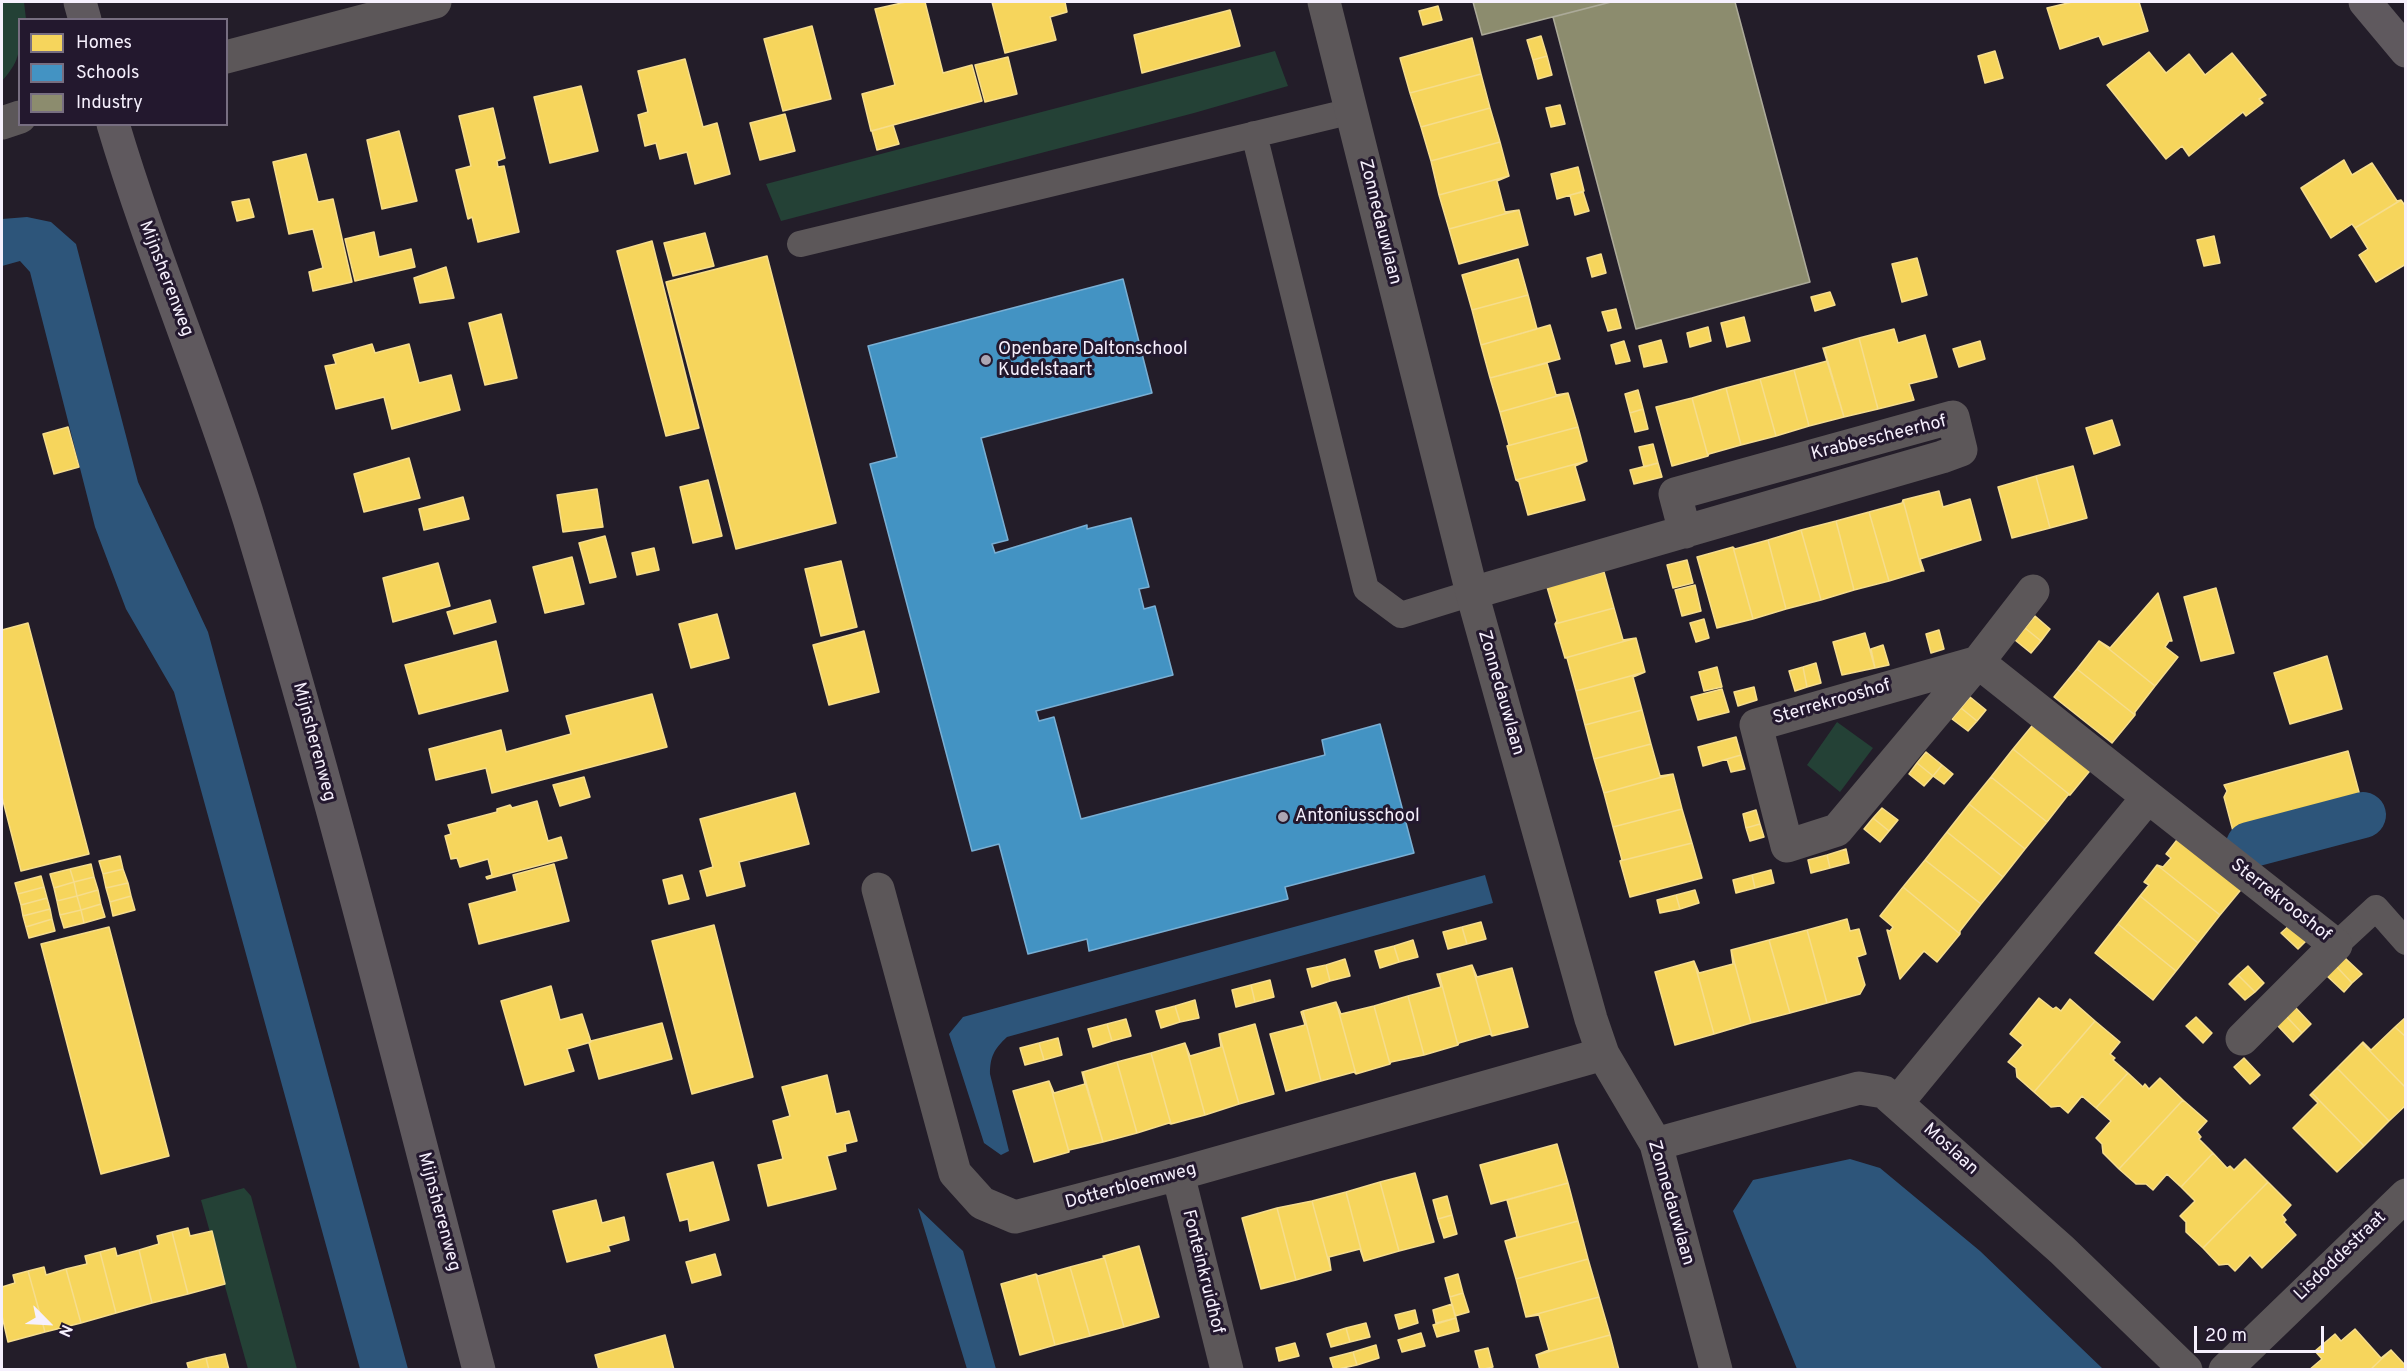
<!DOCTYPE html>
<style>
body{margin:0}
#map{position:relative;width:2407px;height:1371px;overflow:hidden;background:#231d29;font-family:Overpass,sans-serif}
canvas{display:block}
.frame{position:absolute;inset:0;border:3px solid #f6f0fd;pointer-events:none}
.legend{position:absolute;left:18px;top:18px;width:210px;height:108px;box-sizing:border-box;background:#23182e;border:2px solid #776e81;margin:0;padding:8px 10px;list-style:none;font-size:18px;color:#f6f0fd}
.legend li{display:flex;align-items:center;gap:12px;height:30px}
.legend b{width:30px;border:2px solid #776e81}
.north{position:absolute;left:18px;top:1293px;width:60px;height:60px;-webkit-text-stroke:4px #23182e;paint-order:stroke;rotate:114deg;font-size:16px;font-weight:700;line-height:24px;text-align:center;color:#f6f0fd}
.north::after{content:'';display:block;margin:auto;width:21px;height:27px;background:#f6f0fd;clip-path:polygon(50% 0,100% 100%,50% 72%,0 100%)}
.scale{position:absolute;left:2194px;top:1326px;width:130px;height:27px;box-sizing:border-box;border:3px solid #f6f0fd;border-top:0;padding-left:8px;font-size:18px;line-height:21px;white-space:nowrap;color:#f6f0fd;-webkit-text-stroke:4px #23182e;paint-order:stroke}
</style>
<div id="map">
<canvas width="2407" height="1371"></canvas>
<div class="frame"></div>
<ul class="legend">
<li><b style="height:16px;background:#f6d55c"></b>Homes</li>
<li><b style="height:16px;background:#4393c3"></b>Schools</li>
<li><b style="height:16px;background:#8c8c6e"></b>Industry</li>
</ul>
<div class="north">N</div>
<div class="scale">20 m</div>
</div>
<script>
const c = document.querySelector('canvas').getContext('2d');
c.lineJoin = 'round';
function fillPath(path, color) { c.fillStyle = color; c.fill(path, 'evenodd'); }
function trace(path, color, width, dash) { c.strokeStyle = color; c.lineWidth = width; c.lineCap = dash ? 'butt' : 'round'; c.setLineDash(dash || []); c.stroke(path); }
function write(font, color, halo, rows, align = 'center') {
  c.font = font + ' Overpass,sans-serif'; c.lineWidth = 6; c.setLineDash([]); c.textBaseline = 'middle'; c.strokeStyle = halo; c.fillStyle = color; for (const [text, x, y, turn = 0] of rows) {
    c.save(); c.translate(x, y); c.rotate((+turn || 0) * Math.PI / 180); c.textAlign = isNaN(turn) ? turn : align; if (halo) c.strokeText(text, 0, 0); c.fillText(text, 0, 0); c.restore();
  }
}
fillPath(new Path2D(`
 M2,2H24L26,19L20,20C20,48 22,59 2,81Z
 M1275,51L1288,86L1194,113L781,221L766,184Z
 M1837,722L1873,748L1840,792L1807,765Z
 M244,1188L251,1196L297,1369H248L201,1200Z`), '#244136');
fillPath(new Path2D(`
 M27,217L51,222L76,244L138,482L208,632L408,1369H360L174,692L126,609L95,527L30,272L20,261L2,266V219Z
 M1485,875L1493,903L1007,1037C994,1049 990,1057 990,1074L1009,1151L1001,1155L984,1143L949,1034L963,1017Z
 M1850,1159L1880,1168L1980,1251L2103,1369H1797L1733,1211L1753,1180Z
 M918,1208L963,1251L996,1369H967Z`), '#2d557a');
const homes = new Path2D(`
 M906,2H925L943,73L972,65L982,101L871,131L862,94L895,85L875,9Z
 M992,2H1065L1067,12L1050,17L1056,40L1005,53Z
 M2072,2H2139L2148,31L2103,45L2099,36L2060,49L2047,8Z
 M1438,6L1442,20L1423,25L1419,11Z
 M1230,10L1240,46L1142,73L1134,35Z
 M812,26L831,99L783,111L764,39Z
 M1541,36L1547,56L1533,60L1527,40Z
 M1472,38L1481,74L1410,93L1400,58Z
 M1995,51L2003,78L1985,83L1978,56Z
 M2149,52L2166,73L2189,54L2205,75L2232,53L2266,95L2259,99L2263,103L2246,116L2243,112L2189,156L2182,146L2166,159L2107,85Z
 M1547,56L1552,75L1538,79L1533,60Z
 M1008,57L1017,94L985,102L975,65Z
 M685,59L703,127L717,123L730,174L695,184L687,152L660,159L656,143L645,146L638,115L648,112L638,71Z
 M1481,74L1490,108L1421,127L1410,93Z
 M581,86L598,151L550,163L534,97Z
 M1560,105L1565,124L1551,127L1546,108Z
 M493,108L505,158L497,161L498,167L504,166L519,232L478,242L472,217L468,219L456,170L471,166L459,116Z
 M1490,108L1500,142L1431,161L1421,127Z
 M785,114L795,151L760,160L750,123Z
 M893,125L899,144L877,150L872,131Z
 M399,131L417,201L382,209L367,140Z
 M1500,142L1509,176L1439,195L1431,161Z
 M306,154L318,202L333,199L352,282L313,291L309,272L323,268L313,229L289,234L273,162Z
 M2344,160L2352,175L2372,163L2397,201L2401,200L2355,228L2352,224L2331,238L2301,188Z
 M1578,167L1584,191L1557,199L1551,174Z
 M1509,176L1497,181L1505,212L1519,210L1449,229L1439,195Z
 M1583,192L1589,211L1575,215L1570,195Z
 M249,199L254,217L237,221L232,202Z
 M2401,200L2406,207V264L2376,282L2359,255L2368,249L2355,228Z
 M1519,210L1528,245L1459,264L1449,229Z
 M374,232L379,257L411,249L415,267L355,281L345,239Z
 M705,233L714,266L673,276L664,243Z
 M2214,236L2220,263L2204,266L2197,240Z
 M652,241L699,428L666,436L617,251Z
 M1601,254L1606,273L1592,277L1587,258Z
 M767,256L836,523L736,549L666,282Z
 M1917,258L1927,295L1902,302L1892,264Z
 M1518,259L1528,295L1472,310L1462,275Z
 M446,267L454,298L420,303L414,278Z
 M1830,292L1835,305L1815,311L1811,297Z
 M1528,295L1537,329L1481,345L1472,310Z
 M1616,309L1621,328L1608,331L1602,312Z
 M501,314L517,378L485,385L469,323Z
 M1744,317L1750,341L1727,347L1721,323Z
 M1550,325L1560,359L1490,378L1481,345Z
 M1708,327L1711,341L1690,347L1687,333Z
 M1894,329L1898,343L1925,335L1937,377L1909,384L1914,400L1878,409L1859,338Z
 M1859,338L1878,409L1844,417L1824,348Z
 M1661,340L1667,362L1644,367L1639,346Z
 M1624,341L1630,361L1616,364L1611,345Z
 M1980,341L1985,359L1959,367L1953,349Z
 M372,344L375,353L409,344L419,383L451,375L460,410L392,429L384,397L336,409L325,366L336,364L333,355Z
 M1823,348L1844,417L1809,426L1794,370L1827,361Z
 M1547,363L1556,395L1568,393L1500,412L1490,378Z
 M1794,370L1809,426L1776,436L1760,379Z
 M1760,379L1776,436L1741,445L1726,388Z
 M1726,388L1741,445L1709,454L1708,456L1692,398Z
 M1638,390L1643,409L1630,413L1625,394Z
 M1568,393L1578,427L1507,446L1509,445L1500,412Z
 M1692,398L1708,456L1672,466L1656,407Z
 M1643,409L1648,429L1635,432L1630,413Z
 M2112,420L2120,445L2094,454L2086,428Z
 M68,427L79,467L54,474L43,434Z
 M1578,427L1587,461L1516,480L1507,446Z
 M1653,444L1658,463L1644,467L1639,447Z
 M409,458L420,498L364,512L354,474Z
 M1587,461L1575,466L1585,500L1528,515L1519,482L1516,480Z
 M1658,463L1662,477L1634,484L1630,470Z
 M2073,466L2087,518L2050,528L2036,476Z
 M2036,476L2050,528L2012,538L1998,487Z
 M708,480L722,536L693,543L680,487Z
 M597,489L603,527L563,532L557,495Z
 M1939,491L1943,507L1970,499L1981,540L1920,559L1924,571H1922L1903,500Z
 M463,497L469,519L424,530L419,509Z
 M1903,500L1922,571L1889,581L1869,512L1902,503Z
 M1869,512L1889,581L1854,590L1836,521Z
 M1836,521L1854,590L1821,600L1801,530Z
 M1801,530L1821,600L1786,609L1768,540Z
 M605,536L616,577L590,583L579,543Z
 M1768,540L1786,609L1753,619L1733,547L1735,549Z
 M1733,547L1753,619L1717,628L1697,557Z
 M654,548L659,570L637,575L632,553Z
 M572,557L584,604L545,613L533,567Z
 M1687,560L1693,583L1673,588L1667,565Z
 M841,561L857,627L821,636L805,569Z
 M438,563L450,606L393,622L383,578Z
 M1604,572L1614,608L1555,624L1557,621L1547,587Z
 M1695,585L1701,611L1682,616L1675,590Z
 M2216,588L2234,653L2201,661L2184,597Z
 M2158,593L2172,641H2169L2165,647L2178,657L2155,686L2099,641L2110,648Z
 M490,600L496,622L454,634L447,612Z
 M1614,608L1623,640L1636,638L1565,658L1555,624Z
 M717,614L729,658L691,668L679,624Z
 M2035,616L2050,629L2041,641L2025,628Z
 M1704,619L1709,638L1696,642L1690,623Z
 M28,623L89,854L21,871L2,797V630Z
 M2025,628L2041,641L2031,653L2015,640Z
 M1939,630L1944,649L1931,653L1926,634Z
 M864,631L879,692L829,705L813,645Z
 M1865,633L1875,668L1842,675L1833,642Z
 M1636,638L1645,672L1576,691L1567,658H1565Z
 M496,641L508,691L419,714L405,665Z
 M2099,641L2155,686L2135,712V715L2077,669Z
 M1883,645L1889,665L1875,668L1871,649Z
 M2327,656L2342,709L2290,724L2274,673Z
 M1816,663L1821,683L1807,687L1803,667Z
 M1717,667L1722,687L1704,691L1699,672Z
 M1803,667L1807,687L1795,691L1789,671Z
 M2077,669L2135,715L2112,743L2054,697Z
 M1645,672L1633,677L1642,710L1585,725L1576,691Z
 M1754,687L1757,700L1738,706L1734,692Z
 M1722,689L1729,712L1698,720L1691,697Z
 M652,694L667,747L492,793L486,768L436,780L429,749L501,730L506,752L571,734L566,716Z
 M1970,697L1986,710L1977,721L1961,708Z
 M1961,708L1977,721L1968,731L1952,719Z
 M1642,710L1651,744L1594,759L1585,725Z
 M2036,721L2093,767L2070,795L2013,749Z
 M1736,737L1741,755L1703,766L1698,747Z
 M1651,744L1660,776L1673,774L1604,793L1594,759Z
 M2013,749L2070,795H2068L2047,822L1991,777Z
 M2348,751L2360,796L2233,831L2224,797L2227,791L2224,785Z
 M1926,752L1942,765L1933,776L1917,763Z
 M1741,755L1745,769L1731,772L1727,759Z
 M1917,763L1933,776L1924,786L1909,774Z
 M1942,765L1953,774L1944,784L1933,776Z
 M1673,774L1682,809L1613,827L1604,793Z
 M584,777L590,797L560,806L553,785Z
 M1991,777L2047,822L2025,849L1969,804Z
 M795,793L809,844L739,862L745,886L707,896L700,871L713,867L700,819Z
 M537,801L548,841L561,837L567,858L487,879L486,877L492,875L488,859L460,867L457,858L451,859L445,836L451,834L448,825L497,812V809L510,805L512,808Z
 M1969,804L2025,849L2003,877L1947,832Z
 M1882,808L1898,820L1889,831L1873,818Z
 M1682,809L1692,843L1620,861L1622,860L1613,827Z
 M1756,810L1760,824L1746,828L1743,814Z
 M1873,818L1889,831L1880,842L1864,829Z
 M1760,824L1764,837L1750,841L1746,828Z
 M1947,832L2003,877L1981,904L1925,860Z
 M2180,836L2244,886L2220,915L2157,865L2163,867L2171,858L2166,854Z
 M1692,843L1702,878L1630,897L1620,861Z
 M1846,849L1849,863L1830,868L1827,855Z
 M1827,855L1830,868L1811,873L1808,860Z
 M120,856L123,869L103,874L99,861Z
 M1925,860L1981,904L1960,931V934L1903,887Z
 M91,864L94,877L74,882L70,869Z
 M554,864L569,921L479,944L469,904L517,891L513,875Z
 M2157,865L2220,915L2198,943L2140,896L2149,885L2144,882Z
 M70,869L74,882L54,888L50,874Z
 M123,869L128,883L106,888L103,874Z
 M1771,870L1774,883L1755,888L1752,875Z
 M682,875L689,899L669,904L663,880Z
 M1752,875L1755,888L1736,893L1733,880Z
 M41,876L44,887L18,894L15,883Z
 M94,877L98,890L77,896L74,882Z
 M74,882L77,896L57,901L54,888Z
 M128,883L131,896L110,902L106,888Z
 M44,887L47,898L21,905L18,894Z
 M1903,887L1960,934L1937,962L1924,951L1900,979L1887,930L1890,931L1893,927L1880,916Z
 M98,890L101,904L81,910L77,896Z
 M1695,890L1699,903L1680,909L1676,895Z
 M1676,895L1680,909L1660,913L1657,900Z
 M77,896L81,910L60,915L57,901Z
 M131,896L135,910L113,916L110,902Z
 M2140,896L2198,943L2176,971L2118,924Z
 M47,898L50,909L23,916L21,905Z
 M101,904L105,917L84,923L81,910Z
 M50,909L52,919L26,927L23,916Z
 M81,910L84,923L64,928L60,915Z
 M52,919L55,931L29,938L26,927Z
 M1847,919L1850,931L1859,929L1866,954L1857,957L1865,985L1860,994L1827,1003L1807,930Z
 M1481,922L1486,939L1467,944L1462,927Z
 M2118,924L2176,971L2153,1000L2095,953Z
 M2291,924L2307,940L2298,949L2281,933Z
 M714,925L753,1077L692,1094L652,941Z
 M109,927L169,1156L101,1174L41,944Z
 M1462,927L1467,944L1448,949L1443,932Z
 M1807,930L1827,1003L1790,1013L1769,940Z
 M1413,940L1418,957L1399,962L1394,946Z
 M1769,940L1790,1013L1751,1023L1731,950Z
 M1394,946L1399,962L1380,968L1375,951Z
 M1731,950L1751,1023L1714,1034L1694,961L1699,973L1733,964Z
 M2345,958L2362,974L2352,983L2336,966Z
 M1345,959L1350,976L1330,981L1326,965Z
 M1694,961L1714,1034L1675,1045L1655,972Z
 M1326,965L1330,981L1312,987L1307,969Z
 M1472,965L1477,977L1512,968L1528,1027L1492,1036Z
 M1472,965L1492,1036L1490,1034L1459,1043L1458,1045L1439,974Z
 M2248,966L2264,983L2255,992L2238,975Z
 M2336,966L2352,983L2344,992L2327,976Z
 M1437,974H1439L1458,1045L1424,1055L1408,996L1441,987Z
 M2238,975L2255,992L2245,1000L2229,984Z
 M1270,980L1274,997L1255,1002L1251,985Z
 M1251,985L1255,1002L1236,1007L1232,990Z
 M551,986L560,1020L582,1014L591,1042L567,1049L574,1071L525,1085L501,1001Z
 M1408,996L1424,1055L1391,1062L1390,1064L1374,1006Z
 M2039,998L2053,1009L2056,1007L2061,1011L2070,999L2095,1021L2034,1092L2017,1077L2016,1068L2008,1062L2023,1045L2010,1034Z
 M1195,1000L1199,1018L1180,1022L1175,1006Z
 M1336,1002L1341,1014L1374,1006L1390,1064L1356,1074Z
 M1336,1002L1356,1074L1354,1072L1321,1081L1303,1011Z
 M1175,1006L1180,1022L1161,1028L1156,1011Z
 M2295,1007L2311,1024L2302,1033L2286,1016Z
 M1303,1011L1321,1081L1286,1091L1270,1034L1305,1025L1301,1012Z
 M2286,1016L2302,1033L2293,1042L2277,1025Z
 M2196,1017L2212,1033L2203,1043L2186,1026Z
 M2406,1017V1037L2395,1027Z
 M1126,1019L1131,1036L1112,1041L1107,1024Z
 M2095,1021L2120,1042L2110,1054L2115,1058L2113,1060L2128,1073L2096,1108L2082,1096L2068,1113L2060,1106L2051,1107L2034,1092Z
 M662,1023L672,1059L599,1079L589,1043L591,1041Z
 M1107,1024L1112,1041L1093,1047L1088,1029Z
 M1255,1024L1274,1094L1239,1104L1219,1034Z
 M2395,1027L2406,1037V1088L2362,1043L2363,1042L2371,1050Z
 M1219,1034L1239,1104L1205,1115L1185,1043L1190,1056L1221,1047Z
 M1058,1038L1062,1055L1044,1060L1039,1043Z
 M1039,1043L1044,1060L1025,1065L1020,1048Z
 M1185,1043L1205,1115L1171,1124L1151,1053Z
 M2362,1043L2406,1088V1105L2389,1121L2337,1068Z
 M1151,1053L1171,1124L1169,1123L1137,1133L1117,1062Z
 M2244,1058L2260,1075L2250,1084L2234,1067Z
 M1117,1062L1137,1133L1103,1142L1083,1072Z
 M2337,1068L2389,1121L2364,1146L2312,1093Z
 M1082,1072L1103,1142L1069,1150V1152L1049,1081L1054,1093L1085,1084Z
 M2128,1073L2143,1087L2145,1084L2149,1089L2160,1078L2183,1100L2119,1169L2103,1153L2102,1144L2096,1138L2111,1121L2096,1108Z
 M827,1075L836,1114L849,1111L857,1141L845,1144L846,1151L827,1156L836,1189L768,1206L758,1165L783,1159L773,1121L790,1116L782,1087Z
 M1049,1081L1069,1152L1034,1162L1013,1091Z
 M2312,1093L2364,1146L2337,1172L2293,1128L2318,1103L2310,1095Z
 M2183,1100L2207,1121L2197,1132L2201,1137L2199,1139L2213,1153L2181,1187L2167,1174L2153,1190L2146,1184H2136L2119,1169Z
 M1557,1144L1568,1183L1491,1204L1480,1165Z
 M2213,1153L2227,1168L2230,1166L2234,1170L2245,1159L2268,1182L2203,1248L2186,1232V1222L2180,1216L2195,1201L2181,1187Z
 M713,1162L729,1220L690,1231L688,1219L680,1221L667,1174Z
 M1415,1173L1434,1242L1399,1251L1380,1182Z
 M1380,1182L1399,1251L1364,1261L1346,1192Z
 M2268,1182L2291,1205L2282,1215L2286,1220L2284,1222L2296,1235L2262,1268L2250,1255L2235,1271L2228,1264L2219,1265L2203,1248Z
 M1568,1183L1578,1221L1505,1241L1517,1237L1507,1200Z
 M1346,1192L1364,1261L1360,1249L1329,1257L1331,1270L1312,1201Z
 M1447,1196L1452,1215L1438,1219L1433,1200Z
 M596,1200L602,1223L624,1217L629,1240L608,1246L610,1251L567,1262L553,1211Z
 M1312,1201L1331,1270L1296,1280L1277,1208Z
 M1277,1208L1296,1280L1261,1289L1242,1218Z
 M1452,1215L1457,1234L1444,1238L1438,1219Z
 M1578,1221L1588,1259L1516,1279L1505,1241Z
 M188,1228L190,1236L212,1231L225,1284L188,1294L172,1232Z
 M172,1232L188,1294L152,1303L139,1250L159,1244L157,1236Z
 M1139,1246L1159,1317L1124,1327L1104,1256Z
 M115,1248L117,1256L139,1250L152,1303L116,1313L100,1252Z
 M100,1252L116,1313L81,1323L66,1269L87,1264L85,1256Z
 M715,1254L721,1275L692,1283L686,1262Z
 M1103,1256H1104L1124,1327L1090,1336L1070,1267L1104,1258Z
 M1588,1259L1599,1297L1526,1317L1516,1279Z
 M44,1267L46,1275L66,1269L81,1323L45,1332L28,1271Z
 M1070,1267L1090,1336L1055,1345L1036,1274L1038,1276Z
 M28,1271L45,1332L8,1342L2,1316V1287L15,1283L13,1275Z
 M1036,1274L1055,1345L1020,1355L1001,1284Z
 M1458,1274L1463,1293L1450,1297L1445,1278Z
 M1463,1293L1469,1312L1455,1316L1450,1297Z
 M1599,1297L1610,1335L1536,1355L1549,1350L1539,1315L1526,1317Z
 M1452,1304L1456,1318L1436,1323L1433,1310Z
 M1415,1310L1418,1323L1399,1329L1395,1315Z
 M1456,1318L1459,1331L1437,1337L1433,1325Z
 M1366,1323L1370,1337L1350,1342L1346,1328Z
 M1346,1328L1350,1342L1331,1347L1327,1334Z
 M2355,1329L2381,1358L2391,1350L2370,1370H2309L2322,1359L2315,1351L2335,1334L2341,1341Z
 M1421,1333L1425,1346L1402,1352L1398,1340Z
 M665,1335L674,1370H599L595,1355Z
 M1610,1335L1619,1370H1540L1536,1355Z
 M1295,1343L1299,1356L1279,1361L1276,1348Z
 M1376,1345L1379,1358L1357,1365L1353,1352Z
 M1488,1348L1493,1367L1480,1370L1475,1351Z
 M2391,1350L2406,1366V1370H2370Z
 M1353,1352L1357,1365L1334,1370L1330,1358Z
 M225,1354L229,1370H209L206,1358Z
 M206,1358L209,1370H189L187,1363Z`);
fillPath(homes, '#f6d55c');
trace(homes, '#f6dd8c', 1.5);
const schools = new Path2D(`
 M1123,279L1152,393L981,438L1008,540L992,544L995,553L1087,525V529L1131,518L1149,587L1139,589L1144,609L1155,606L1173,675L1036,711L1039,721L1054,717L1081,819L1325,755L1322,740L1380,724L1414,853L1285,887L1288,899L1089,951L1087,939L1028,954L999,844L972,851L870,464L897,457L868,346Z`);
fillPath(schools, '#4393c3');
trace(schools, '#79afd4', 1.5);
const industry = new Path2D(`
 M1473,2H1611L1482,35Z
 M1611,2H1735L1810,282L1636,329L1553,17Z`);
fillPath(industry, '#8c8c6e');
trace(industry, '#acaa99', 1.5);
trace(new Path2D(`
 M2249,845L2363,815`), '#2d557a', 46);
trace(new Path2D(`
 M1254,134L1366,589L1401,615L1472,593
 M800,244L1352,111
 M2336,945L2376,908L2406,942`), '#5c5759', 26);
trace(new Path2D(`
 M1324,2L1472,593L1591,1019L1603,1054L1656,1144L1716,1370
 M226,57L435,2
 M2,123L20,117
 M1472,593L1942,457L1961,450L1953,417L1675,494L1685,532
 M2148,797L2336,945L2242,1039
 M878,889L955,1173L982,1203L1015,1217L1178,1174L1603,1054
 M1897,1103L2148,797L1978,662L1837,830L1787,846L1756,725L1978,662L2033,591
 M1656,1144L1859,1088L1884,1092L2062,1250L2186,1370
 M1178,1174L1227,1370
 M2225,1370L2406,1195`), '#5c5759', 33);
trace(new Path2D(`
 M80,2L85,20
 M2365,2L2406,51
 M113,124C153,258 208,386 249,519C334,800 405,1086 479,1370`), '#5f595e', 33);
for (const [x, y, r, color] of [
 [986,360,6,"#aca6b3"],
 [1283,817,6,"#aca6b3"]
]) { const dot = new Path2D(); dot.arc(x, y, r, 0, 2 * Math.PI); c.fillStyle = color; c.fill(dot); trace(dot, '#23182e', 2); }
write('18px', '#f6f0fd', '#23182e', [
 ["Zonnedauwlaan",1379,222,76],
 ["Mijnsherenweg",165,279,69],
 ["Krabbescheerhof",1879,439,-14],
 ["Zonnedauwlaan",1500,693,74],
 ["Sterrekrooshof",1832,703,-16],
 ["Mijnsherenweg",313,742,75],
 ["Sterrekrooshof",2280,901,38],
 ["Moslaan",1950,1150,42],
 ["Dotterbloemweg",1131,1187,-15],
 ["Zonnedauwlaan",1670,1203,74],
 ["Mijnsherenweg",438,1212,75],
 ["Lisdoddestraat",2341,1257,-44],
 ["Fonteinkruidhof",1202,1272,76]
]);
write('18px', '#f6f0fd', '#23182e', [
 ["Openbare Daltonschool",998,350],
 ["Kudelstaart",998,371],
 ["Antoniusschool",1295,817]
], 'left');
</script>
